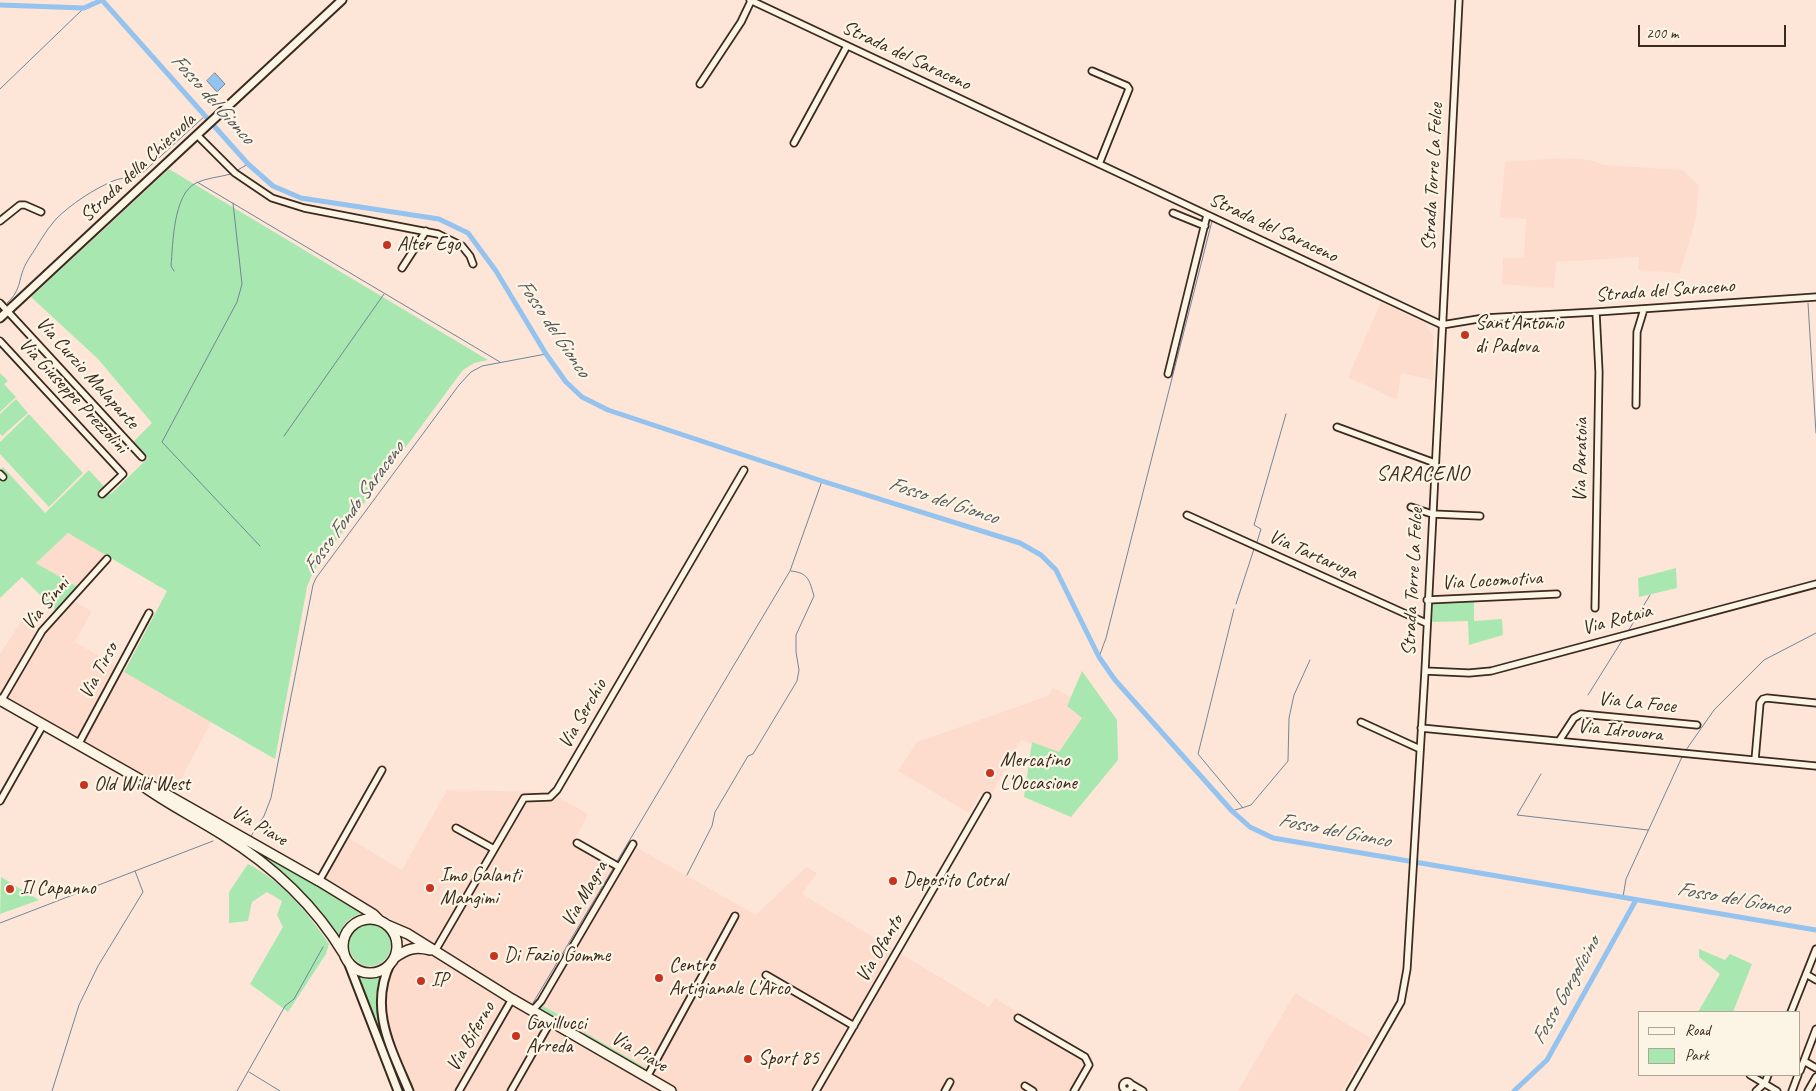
<!DOCTYPE html>
<style>
body{margin:0}
#map{position:relative;width:1816px;height:1091px;overflow:hidden;background:#fde6d7;font-family:Caveat,sans-serif}
canvas{display:block}
.legend{position:absolute;left:1638px;top:1011px;width:162px;height:65px;box-sizing:border-box;background:#fcf5e5;border:1px solid #afa495;margin:0;padding:6px 9px;list-style:none;font-size:15px;color:#3b2a1e}
.legend li{display:flex;align-items:center;gap:10px;height:25px}
.legend b{width:25px;border:1px solid #afa495}
.scale{position:absolute;left:1638px;top:25px;width:148px;height:22px;box-sizing:border-box;border:2px solid #3b2a1e;border-top:0;padding-left:6px;font-size:15px;line-height:18px;white-space:nowrap;color:#3b2a1e;-webkit-text-stroke:4px #fcf5e5;paint-order:stroke}
</style>
<div id="map">
<canvas width="1816" height="1091"></canvas>
<ul class="legend">
<li><b style="height:6px;background:#fcf5e5"></b>Road</li>
<li><b style="height:14px;background:#a8e8b0"></b>Park</li>
</ul>
<div class="scale">200 m</div>
</div>
<script>
const c = document.querySelector('canvas').getContext('2d');
c.lineJoin = 'round';
function fillPath(path, color) { c.fillStyle = color; c.fill(path, 'evenodd'); }
function trace(path, color, width, dash) { c.strokeStyle = color; c.lineWidth = width; c.lineCap = dash ? 'butt' : 'round'; c.setLineDash(dash || []); c.stroke(path); }
function write(font, color, halo, rows, align = 'center') {
  c.font = font + ' Caveat,sans-serif'; c.lineWidth = 4.5; c.setLineDash([]); c.textBaseline = 'middle'; c.strokeStyle = halo; c.fillStyle = color; for (const [text, x, y, turn = 0] of rows) {
    c.save(); c.translate(x, y); c.rotate((+turn || 0) * Math.PI / 180); c.textAlign = isNaN(turn) ? turn : align; if (halo) c.strokeText(text, 0, 0); c.fillText(text, 0, 0); c.restore();
  }
}
fillPath(new Path2D(`
 M1564,158L1590,160L1604,165L1683,170L1699,186L1696,218L1680,273L1638,270L1639,257L1556,262L1554,288L1502,284L1503,258H1524L1526,219L1500,217L1505,162Z
 M1381,302L1425,323L1433,336V380L1401,373L1397,400L1348,377Z
 M68,533L105,555L78,587L36,563Z
 M67,598L92,611L75,642L211,722L174,793L0,694V654L22,620L37,629Z
 M1053,688L1071,697L1067,706L1082,718L1059,752L1021,740L989,798L980,793L969,813L898,771L917,742L1048,696Z
 M447,790L549,792L588,814L572,845L619,871L634,846L756,915L806,867L817,873L802,894L989,1007L995,998L1093,1058L1075,1091H413L385,1021L384,994L392,970L401,958L432,944L323,878L347,837L402,870Z
 M1295,993L1372,1039L1342,1091H1238Z`), '#fedccd');
fillPath(new Path2D(`
 M169,169L488,360L474,363L463,370L313,572L307,587L275,759L124,672L167,591L68,533L36,563L78,587L55,610L22,577L0,598V470L3,467L45,513L89,470L111,494L148,458L132,443L152,423L98,359L31,297Z
 M0,373L8,381L4,384L16,397L0,412Z
 M16,399L28,413L2,436L0,434V414Z
 M29,414L83,473L49,507L0,454V442Z
 M1676,568L1677,588L1639,597L1638,578Z
 M1474,600V621L1502,619L1503,635L1469,645L1468,621L1432,622L1433,602Z
 M1082,671L1117,720L1118,760L1071,817L1024,797L1032,742L1059,752L1082,718L1067,706Z
 M243,842L366,912C351,916 343,922 338,937C312,899 281,868 243,842Z
 M248,864C283,882 307,912 329,944L326,954L288,1012L250,984L283,927L277,915L282,901L267,892L252,902L248,921L229,923V892Z
 M1,877L39,900L0,914Z
 M349 945a21 21 0 1 1 42 0a21 21 0 1 1-42 0Z
 M1699,949L1725,960L1730,954L1752,964L1733,1012H1698L1720,974L1699,957Z
 M382,974L377,1001L378,1020L405,1091H403L357,975L370,977Z
 M543,1006L574,1023L571,1029L539,1010Z
 M584,1032L646,1068L644,1071L583,1035Z`), '#a8e8b0');
const water = new Path2D(`
 M215,73L225,84L217,92L207,81Z`);
fillPath(water, '#93c3ee');
trace(water, '#70869b', 1);
trace(new Path2D(`
 M0,89L84,8
 M236,171L248,164
 M197,182L500,362
 M233,203L242,284L237,302L162,442L260,546
 M174,271L171,266C173,244 173,194 196,183C206,178 220,177 231,174
 M7,303C23,289 17,278 28,260C37,247 45,231 56,219C71,204 94,189 113,181C125,176 130,180 139,176L206,115
 M1808,303L1816,433
 M284,436L384,294
 M1257,542L1261,529L1254,525L1286,414
 M1236,604L1254,549
 M1234,609L1198,754L1243,808
 M1627,633L1650,595
 M1099,657L1106,638L1212,221
 M1588,695L1623,639
 M1686,750L1714,710L1764,660L1816,633
 M1541,774L1517,815L1648,830
 M1232,811L1251,805L1288,761L1289,718L1294,695L1310,660
 M251,836L264,816L271,798L313,585L316,578L459,385L471,372L482,366L546,354
 M616,863L790,571L822,481
 M687,875L712,826L715,812L748,756L753,754L797,681L799,670L796,652V635L814,596C809,580 809,573 791,571
 M1623,897L1626,879L1682,757
 M0,923L213,841
 M533,1003L614,867
 M249,1072L280,1091
 M52,1091L79,1005L98,966L143,892L135,871
 M237,1091L285,1006L294,999L323,947`), '#70869b', 1);
trace(new Path2D(`
 M102,0L248,164L273,186L301,198L439,219L468,233L496,271L546,354L566,382L582,397L608,410L822,481L1020,543L1041,555L1056,570L1099,657L1115,680L1232,811L1250,827L1273,838L1816,930
 M0,5L84,8L102,0
 M1514,1091L1547,1060L1636,900`), '#93c3ee', 5);
const minor = new Path2D(`
 M750,0L1442,325L1484,318L1596,312L1816,297
 M1092,71L1127,86L1129,89L1099,164
 M700,84L741,22L751,1
 M197,135L235,173L272,198L304,208L438,234L462,246L470,256L473,264
 M794,143L847,46
 M1173,213L1205,226
 M0,221L20,205H25L41,212
 M402,268L426,231
 M0,303L142,457
 M0,341L123,474L102,494
 M1168,374L1207,215
 M1636,405L1637,332L1644,309
 M1337,427L1435,463
 M0,474L3,477
 M1411,507L1432,514L1480,516
 M1187,515L1426,623
 M1427,600L1557,594
 M1595,608L1599,372L1596,312
 M1425,671L1469,673L1491,671L1816,584
 M1,701L42,631L107,559
 M1361,722L1420,749
 M1421,728L1816,766
 M1559,741L1574,718L1581,714L1697,725
 M78,745L149,613
 M1755,760L1760,703L1763,699L1767,698L1816,703
 M0,801L43,725
 M456,828L494,849
 M577,843L619,867
 M319,881L382,770
 M435,951L524,798L550,797L557,790L744,470
 M1806,974L1816,980
 M766,975L854,1026
 M532,1011L541,1001L633,844
 M1791,1012L1816,949
 M1018,1018L1085,1057L1089,1065L1074,1091
 M1804,1061L1816,1068
 M1800,1071L1816,1029
 M1750,1075L1777,1091
 M647,1077L735,916
 M1122.5 1086a4.5 4.5 0 1 1 9 0a4.5 4.5 0 1 1-9 0Z
 M1131,1084L1143,1091
 M1025,1086L1033,1091
 M459,1091L512,999
 M511,1091L551,1021
 M816,1091L987,796
 M945,1091L950,1082
 M1350,1091L1401,1002L1407,969L1425,671L1459,0
 M1756,1091L1765,1083L1768,1075
 M1792,1091L1798,1075
 M1808,1091L1816,1077`);
const tertiary = new Path2D(`
 M0,318L342,0
 M348,962L398,1091
 M391,962C368,1008 391,1048 409,1091`);
const secondary = new Path2D(`
 M0,700L319,881L373,914L380,921
 M139,783C165,803 195,817 223,835C273,866 314,904 344,954
 M343 946a27 27 0 1 1 54 0a27 27 0 1 1-54 0Z
 M387,925L408,934L512,999L671,1091
 M394,958C407,949 415,946 430,950`);
trace(minor, '#3b2a1e', 9);
trace(tertiary, '#3b2a1e', 11);
trace(secondary, '#3b2a1e', 12);
trace(minor, '#fcf5e5', 5.5);
trace(tertiary, '#fcf5e5', 7);
trace(secondary, '#fcf5e5', 9);
for (const [x, y, r, color] of [
 [387,245,5,"#c8321e"],
 [1465,335,5,"#c8321e"],
 [990,773,5,"#c8321e"],
 [84,785,5,"#c8321e"],
 [893,881,5,"#c8321e"],
 [430,888,5,"#c8321e"],
 [10,889,5,"#c8321e"],
 [494,956,5,"#c8321e"],
 [659,978,5,"#c8321e"],
 [421,981,5,"#c8321e"],
 [516,1036,5,"#c8321e"],
 [748,1059,5,"#c8321e"]
]) { const dot = new Path2D(); dot.arc(x, y, r, 0, 2 * Math.PI); c.fillStyle = color; c.fill(dot); trace(dot, '#fcf5e5', 2); }
write('20px', '#3b2a1e', '#fcf5e5', [
 ["Strada del Saraceno",906,56,25],
 ["Strada della Chiesuola",138,168,-43],
 ["Strada Torre La Felce",1433,177,-87],
 ["Strada del Saraceno",1273,228,25],
 ["Strada del Saraceno",1665,291,-4],
 ["Via Curzio Malaparte",87,373,48],
 ["Via Giuseppe Prezzolini",73,396,47],
 ["Via Paratoia",1581,460,-89],
 ["Via Tartaruga",1313,555,24],
 ["Via Locomotiva",1492,581,-3],
 ["Strada Torre La Felce",1413,582,-87],
 ["Via Sinni",46,604,-50],
 ["Via Rotaia",1617,620,-15],
 ["Via Tirso",99,671,-62],
 ["Via La Foce",1637,703,6],
 ["Via Serchio",583,714,-60],
 ["Via Idrovora",1620,731,6],
 ["Via Piave",259,826,30],
 ["Via Magra",585,894,-60],
 ["Via Ofanto",880,949,-60],
 ["Via Biferno",471,1037,-60],
 ["Via Piave",639,1052,30]
]);
write('20px', '#3b2a1e', '#fcf5e5', [
 ["Alter Ego",397,245],
 ["Sant'Antonio",1475,324],
 ["di Padova",1475,347],
 ["Mercatino",1000,761],
 ["L'Occasione",1000,784],
 ["Old Wild West",94,785],
 ["Imo Galanti",440,876],
 ["Mangimi",440,899],
 ["Deposito Cotral",903,881],
 ["Il Capanno",20,889],
 ["Di Fazio Gomme",504,956],
 ["Centro",669,966],
 ["Artigianale L'Arco",669,989],
 ["IP",431,981],
 ["Gavillucci",526,1024],
 ["Arreda",526,1047],
 ["Sport 85",758,1059]
], 'left');
write('italic 21px', '#55585c', '#fcf5e5', [
 ["Fosso del Gionco",212,99,48],
 ["Fosso del Gionco",553,328,56],
 ["Fosso del Gionco",943,501,18],
 ["Fosso Fondo Saraceno",354,508,-54],
 ["Fosso del Gionco",1334,831,11],
 ["Fosso del Gionco",1733,899,10],
 ["Fosso Gorgolicino",1566,991,-61]
]);
c.letterSpacing = '1px';
write('21px', '#3b2a1e', '#fcf5e5', [
 ["SARACENO",1423,474]
]);
c.letterSpacing = '0px';
</script>
